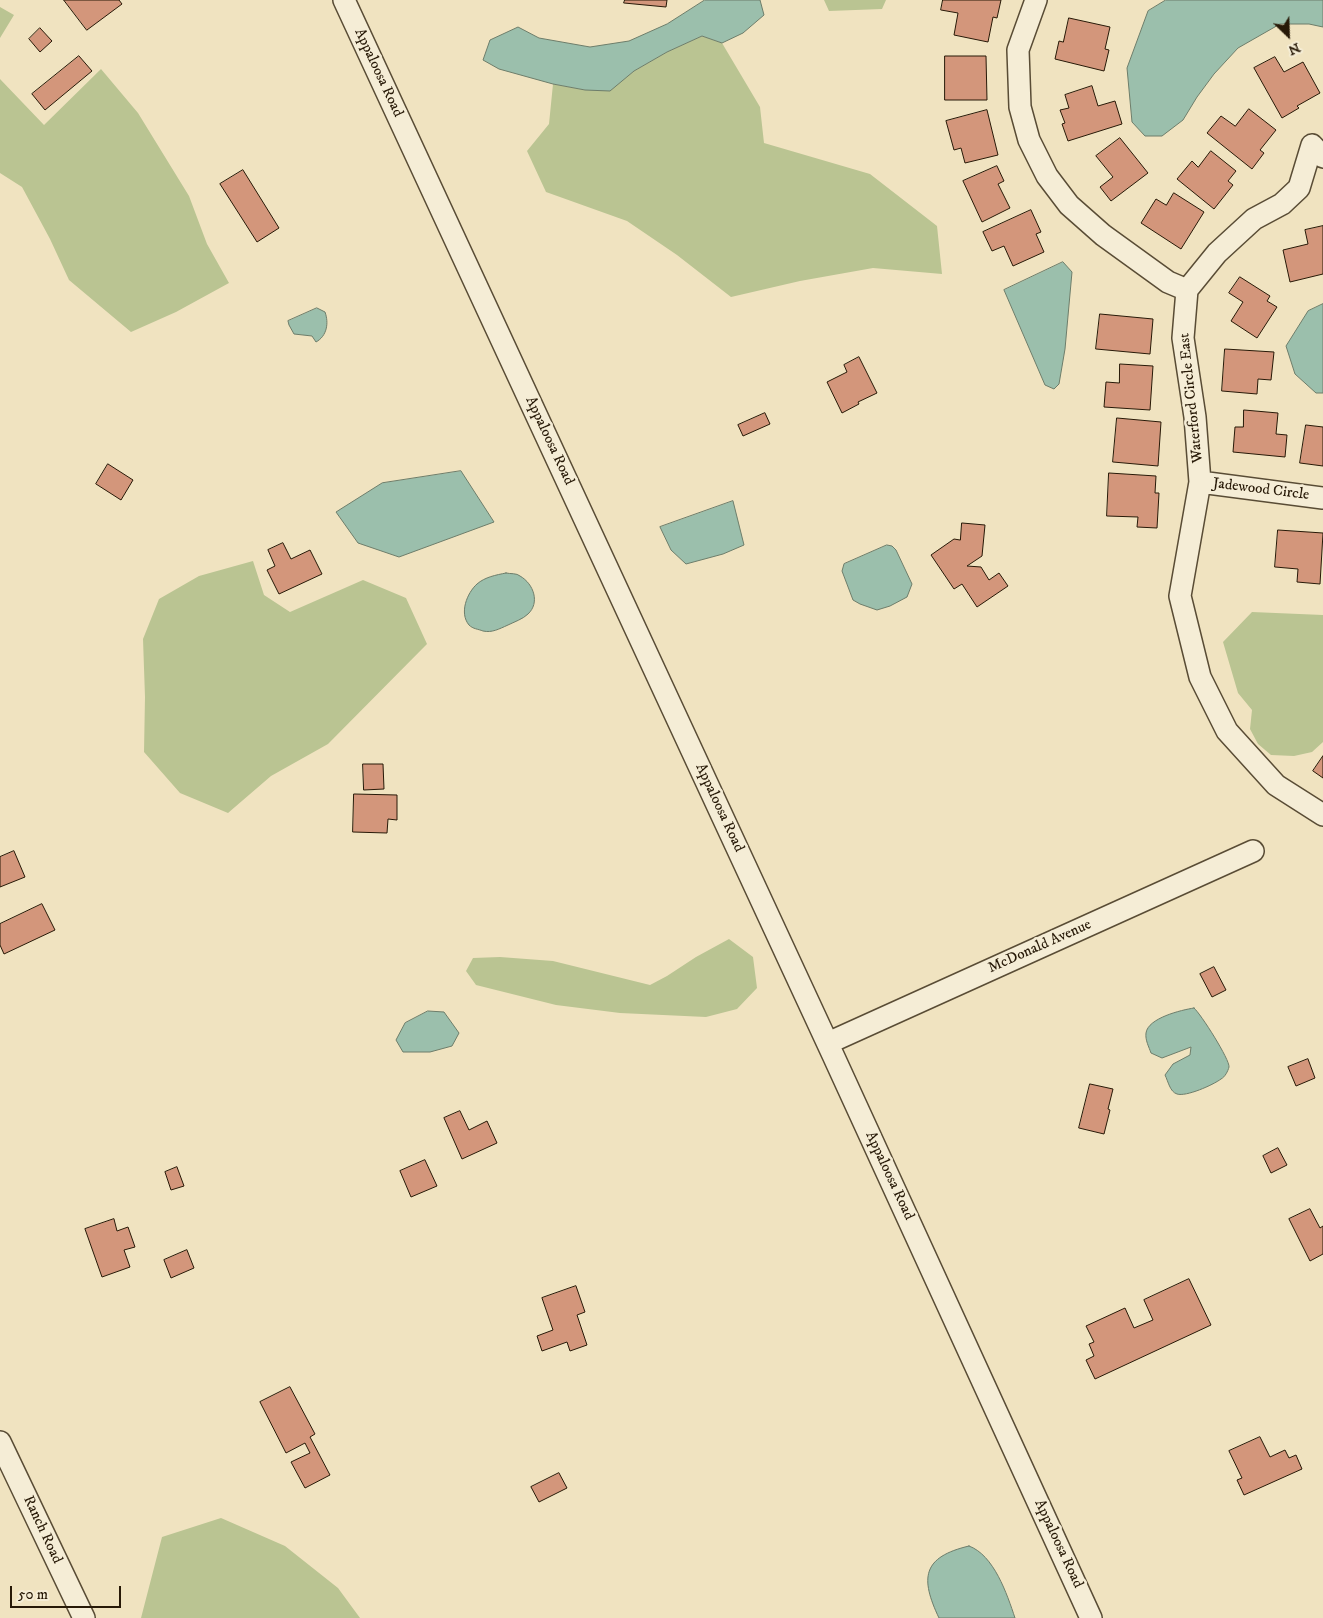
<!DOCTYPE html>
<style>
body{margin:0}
#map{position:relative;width:1323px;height:1618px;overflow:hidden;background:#f0e3c0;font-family:"IM FELL DW Pica",serif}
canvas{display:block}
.north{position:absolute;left:1263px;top:10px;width:50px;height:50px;-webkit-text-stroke:4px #f5edd6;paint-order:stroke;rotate:156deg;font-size:14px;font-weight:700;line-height:20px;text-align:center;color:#271907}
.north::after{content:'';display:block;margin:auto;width:18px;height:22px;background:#271907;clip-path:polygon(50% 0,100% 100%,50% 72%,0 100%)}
.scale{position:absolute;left:10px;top:1586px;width:111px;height:22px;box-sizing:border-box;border:2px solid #271907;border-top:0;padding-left:6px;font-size:15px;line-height:18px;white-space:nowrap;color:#271907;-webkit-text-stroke:4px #f5edd6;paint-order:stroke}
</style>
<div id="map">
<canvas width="1323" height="1618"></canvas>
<div class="north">N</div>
<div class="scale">50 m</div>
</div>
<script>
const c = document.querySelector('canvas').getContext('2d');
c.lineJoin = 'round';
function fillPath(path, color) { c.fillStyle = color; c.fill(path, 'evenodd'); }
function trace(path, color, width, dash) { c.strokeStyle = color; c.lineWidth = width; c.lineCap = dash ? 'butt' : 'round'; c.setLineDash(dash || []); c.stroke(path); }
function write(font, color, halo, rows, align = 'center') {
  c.font = font + ' "IM FELL DW Pica",serif'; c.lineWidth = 5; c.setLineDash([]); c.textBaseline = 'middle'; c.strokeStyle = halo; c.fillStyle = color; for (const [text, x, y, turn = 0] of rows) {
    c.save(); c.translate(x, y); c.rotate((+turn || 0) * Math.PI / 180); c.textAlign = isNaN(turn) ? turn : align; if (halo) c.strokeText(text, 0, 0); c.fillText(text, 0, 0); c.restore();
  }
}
fillPath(new Path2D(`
 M824,0H886L882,9L829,11Z
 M0,7L14,15L0,38Z
 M702,36L722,43L760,107L764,143L870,174L937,226L942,274L873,268L800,281L731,297L677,255L627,221L546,192L527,151L549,124L553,84L585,90H610L634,71L667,52Z
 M101,69L138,113L189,196L207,244L229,283L176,312L131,332L69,280L50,239L22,187L0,173V79L44,125Z
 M253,561L264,595L290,612L363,580L406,598L427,644L328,744L271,776L228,813L180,793L144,752L145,697L143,639L159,599L199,576Z
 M1252,612L1323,615V742L1312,752L1294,756L1271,755L1258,744L1250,729L1252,710L1238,693L1223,642Z
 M729,939L753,957L757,988L737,1009L706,1017L620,1013L556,1005L476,985L466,971L473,958L500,957L553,961L650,985L667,976L696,957Z
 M221,1518L285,1546L338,1588L360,1618H141L162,1537Z`), '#bac492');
const water = new Path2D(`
 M705,0H760L764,15L743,33L722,43L702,36L667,52L634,71L610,91L585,90L553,84L499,69L483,60L490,40L518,27L539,38L590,47L629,41L667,24Z
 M1166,0H1323V27L1309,24H1280L1238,48L1214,74L1197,97L1183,120L1162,136H1145L1132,122L1127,68L1148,11Z
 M1063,262L1072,272L1065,349L1059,384L1054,389L1045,385L1004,290Z
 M1323,304V393H1316L1295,374L1286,346L1308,311Z
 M317,308L325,312C329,323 327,336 316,342L312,336L294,334L289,325L288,321Z
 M461,471L494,522L399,557L358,543L336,512L382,483Z
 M733,501L744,545L723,554L686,564L671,550L660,527Z
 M887,545L892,546L896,550L912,584L907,597L890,606L877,610L860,604L853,600L842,571L844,564Z
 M506,573C510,574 517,573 520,576C534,584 540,603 528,614C523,619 514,622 508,625C499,629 492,633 483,631C478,629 473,629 469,625C459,613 467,593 477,584C485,577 496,575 506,573Z
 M1194,1008C1201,1014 1230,1060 1229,1067C1228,1071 1225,1077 1221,1079C1213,1085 1186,1097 1177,1094C1170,1092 1168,1081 1165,1075L1173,1064L1190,1055L1191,1047L1162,1058L1151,1053C1149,1047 1145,1040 1146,1033C1148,1018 1181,1010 1194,1008Z
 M428,1011L444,1012L459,1033L452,1046L430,1052H403L396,1040L405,1023Z
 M969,1546C994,1555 1007,1594 1015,1618H939C920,1578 922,1557 969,1546Z`);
fillPath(water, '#9bbfac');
trace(water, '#6d7d6a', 1);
const building = new Path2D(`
 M64,0H119L122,4L87,30Z
 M625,0H667L666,7L624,3Z
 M943,0H1001L997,18L993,17L988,42L954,35L958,13L941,10Z
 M1069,18L1110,27L1105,49L1109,50L1104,71L1055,59L1059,41L1063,42Z
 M40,28L52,41L40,52L29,39Z
 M79,56L92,71L45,110L32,94Z
 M945,56H986L987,100H945Z
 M1275,57L1284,72L1303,62L1320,93L1297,106L1299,108L1282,118L1254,68Z
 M1092,86L1098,106L1115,101L1122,124L1068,141L1062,124L1065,123L1060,110L1069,108L1065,95Z
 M1249,109L1276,130L1260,150L1264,153L1252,169L1207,133L1221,116L1235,126Z
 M987,110L998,155L965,163L961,148L954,150L946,121Z
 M1120,138L1148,173L1111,201L1100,187L1113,177L1096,156Z
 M1211,151L1236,171L1228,181L1233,185L1214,209L1177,179L1192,161L1198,167Z
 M997,166L1004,181L998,184L1010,208L982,222L963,181Z
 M243,170L279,228L257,242L220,184Z
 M1174,193L1204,212L1181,249L1141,223L1156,199L1166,205Z
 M1031,210L1041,232L1036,234L1044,252L1013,266L1004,246L992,251L983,232Z
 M1323,226V274L1290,282L1283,250L1308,244L1305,230Z
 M1240,277L1270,296L1267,301L1277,307L1257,338L1231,321L1243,302L1229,293Z
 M1100,314L1153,319L1150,354L1096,349Z
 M1225,349L1274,352L1271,380L1258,379L1257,394L1222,391Z
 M859,357L877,393L858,402L859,404L842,413L827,382L847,372L844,365Z
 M1120,364L1153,366L1150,410L1104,407L1106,382L1119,383Z
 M1244,410L1278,413L1276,434L1287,435L1285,457L1233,452L1235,427H1243Z
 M765,413L770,424L743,436L738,425Z
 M1117,418L1161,422L1158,466L1113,462Z
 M1306,425L1323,427V466L1300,463Z
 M108,464L133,480L121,500L96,484Z
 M1109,473L1156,476L1155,493H1159L1157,528L1137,527L1138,517L1107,516Z
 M962,523L985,525L982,556L967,566L981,567L989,580L999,573L1008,586L977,607L962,584L954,589L931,555L954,539L960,540Z
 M1278,530L1323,533L1320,584L1297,582L1298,569L1275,567Z
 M283,543L291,559L310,550L322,574L279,594L267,570L275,566L268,550Z
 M1323,756V778L1313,771Z
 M363,764H383L384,789L364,790Z
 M354,794L397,795V820L388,819L387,833L353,832Z
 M14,851L25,877L0,887V857Z
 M42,904L55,930L4,954L0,945V924Z
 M1214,967L1226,990L1212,997L1200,974Z
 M1308,1059L1315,1078L1296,1086L1288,1067Z
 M1090,1084L1113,1089L1108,1109L1110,1110L1104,1134L1079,1128Z
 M460,1111L469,1130L487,1121L497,1143L462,1159L444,1118Z
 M1278,1148L1287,1165L1271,1173L1263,1156Z
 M425,1160L437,1186L411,1197L400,1171Z
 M177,1167L184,1186L171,1190L165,1172Z
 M1310,1209L1320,1228L1323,1226V1254L1310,1261L1289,1219Z
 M114,1219L117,1231L128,1227L135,1247L124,1250L130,1267L102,1277L85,1229Z
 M187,1250L194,1268L171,1278L164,1260Z
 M1189,1279L1211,1325L1095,1379L1086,1360L1094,1356L1089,1344L1094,1342L1086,1326L1125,1308L1134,1328L1153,1320L1144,1300Z
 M576,1286L585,1312L577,1315L587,1345L570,1351L567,1342L542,1351L537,1336L553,1330L542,1298Z
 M290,1387L315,1434L310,1437L330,1475L305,1488L291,1462L310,1453L305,1443L286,1453L260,1402Z
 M1260,1437L1270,1457L1285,1450L1289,1458L1296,1455L1302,1469L1244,1495L1237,1480L1242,1478L1229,1451Z
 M559,1473L567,1488L539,1502L531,1487Z`);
fillPath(building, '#d3967b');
trace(building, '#271907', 1);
const minor = new Path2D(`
 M344,0L833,1055L1091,1618
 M1036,0L1018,50L1020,107L1029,140L1047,176L1069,205L1103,235L1168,282L1187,290
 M1323,157L1312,145L1299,188L1282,204L1254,219L1217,253L1187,290L1183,338L1195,417L1200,482L1180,596L1200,677L1227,731L1276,785L1323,815
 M1200,482L1323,498
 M828,1043L1253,851
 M0,1442L84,1618`);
trace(minor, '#594c35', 24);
trace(minor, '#f5edd6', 21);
write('15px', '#271907', '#f5edd6', [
 ["Appaloosa Road",378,73,65],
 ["Waterford Circle East",1192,398,-96],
 ["Appaloosa Road",549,441,65],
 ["Jadewood Circle",1261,490,7],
 ["Appaloosa Road",719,808,65],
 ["McDonald Avenue",1040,947,-24],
 ["Appaloosa Road",889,1176,65],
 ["Ranch Road",42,1530,65],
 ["Appaloosa Road",1058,1544,65]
]);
</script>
